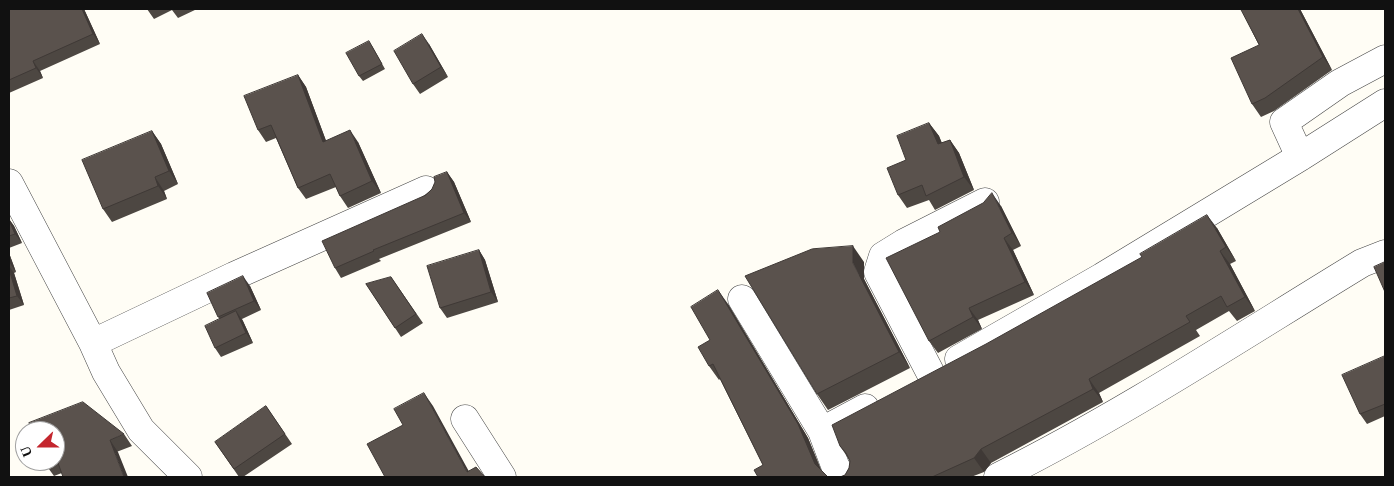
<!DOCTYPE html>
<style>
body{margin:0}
#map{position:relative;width:1394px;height:486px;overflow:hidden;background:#fffdf5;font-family:Georgia,serif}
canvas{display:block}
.frame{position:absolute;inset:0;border:10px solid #111;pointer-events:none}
.north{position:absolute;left:15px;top:421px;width:50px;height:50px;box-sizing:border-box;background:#fff;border:1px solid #a0a0a0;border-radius:50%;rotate:248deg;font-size:14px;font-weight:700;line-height:20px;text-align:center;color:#111}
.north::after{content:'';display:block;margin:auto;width:18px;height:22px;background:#c4262e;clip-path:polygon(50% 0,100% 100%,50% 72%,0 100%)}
</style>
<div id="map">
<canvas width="1394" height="486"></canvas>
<div class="frame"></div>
<div class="north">U</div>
</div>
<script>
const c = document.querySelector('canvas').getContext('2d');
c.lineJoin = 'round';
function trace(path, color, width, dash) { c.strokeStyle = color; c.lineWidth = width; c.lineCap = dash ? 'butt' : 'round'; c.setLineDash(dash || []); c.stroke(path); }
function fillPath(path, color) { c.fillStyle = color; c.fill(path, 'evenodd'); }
const minor = new Path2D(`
 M1300,157L1284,122L1340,83L1385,59
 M9,183L93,343L106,372L141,430L188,477
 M742,299L822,431
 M93,343L234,276L426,190
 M959,359L1102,277L1300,157L1385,103
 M931,374L878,272L883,256L904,243L985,202
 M465,419L502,477
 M844,477L836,468L822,431L865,408`);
const tertiary = new Path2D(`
 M998,477C1124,414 1242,336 1362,263L1385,254`);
trace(minor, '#444', 29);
trace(tertiary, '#444', 29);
trace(minor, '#fff', 28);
trace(tertiary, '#fff', 28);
fillPath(new Path2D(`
 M9,9H84L100,44L40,71L43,78L9,93Z
 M147,9H197L178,18L172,10L154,19Z
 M1241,9H1300L1332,70L1274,111L1261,117L1252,104L1259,45Z
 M429,44L448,77L420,94L413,84Z
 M372,46L385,69L363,81L359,76Z
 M298,75L306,87L326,141L358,142L381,193L348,208L340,196L336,187L306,199L298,188L276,138L266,142L258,130Z
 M929,123L939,136L942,143L950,140L959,153L974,190L935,210L929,200L907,208L898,195L906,160Z
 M152,131L161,144L178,184L164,191L167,199L112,222L103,209Z
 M447,172L454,182L471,222L379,259L381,261L341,278L335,268L432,189Z
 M1001,206L1021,246L1013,250L1034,295L978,320L982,329L938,353L929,341Z
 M9,219L14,226L22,243L9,248Z
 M1217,228L1236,261L1230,264L1255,311L1237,321L1229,311L1196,330L1200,336L1099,393L1103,402L991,463L984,472L971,477H840L845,475L849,468L850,461L840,446Z
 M479,250L485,260L498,302L447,318L440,308Z
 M9,253L16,272L14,273L24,305L9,310Z
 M864,262V279L910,368L828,410L817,394Z
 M391,277L423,323L401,337L366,284Z
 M250,286L261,310L242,319L253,343L221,357L215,348L220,319L218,317Z
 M728,304L808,438L821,470L763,465L720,379L719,380L709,366L710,340Z
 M1385,356V416L1367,424L1360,414Z
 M266,406L292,444L243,477H239L215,442Z
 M124,434L132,446L54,476L46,465Z`), '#4d4742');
fillPath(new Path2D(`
 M82,9H84L100,44L93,34Z
 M1298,9H1300L1332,70L1323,57Z
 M422,34L429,44L448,77L441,67Z
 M33,61L40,71L43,78L36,68Z
 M298,75L306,87L331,154L323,142Z
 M929,123L939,136L947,158L938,144Z
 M350,130L358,142L381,193L372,181Z
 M152,131L161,144L178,184L169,171Z
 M950,140L959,153L974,190L964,177Z
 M447,172L454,182L471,222L464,213Z
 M155,177L164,191L167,199L158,186Z
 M992,193L1001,206L1021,246L1012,233Z
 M1207,215L1217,228L1236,261L1226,247Z
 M9,219L14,226L22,243L15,234Z
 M1004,238L1013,250L1034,295L1025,282Z
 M853,246L864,262V279L910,368L899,352L853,263Z
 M479,250L485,260L498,302L491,292Z
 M1220,251L1230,264L1255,311L1245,297Z
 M9,253L16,272L9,262Z
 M9,266L14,273L24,305L17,296L9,269Z
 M243,276L250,286L261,310L254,301Z
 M718,290L728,304L808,438L824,477L815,464Z
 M969,308L978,320L982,329L973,317Z
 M236,311L243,321L253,343L246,333Z
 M1089,379L1099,393L1103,402L1093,389Z
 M424,393L433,406L472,477L467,472Z
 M110,440L118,452L128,477H124Z
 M981,449L991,463L984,472L974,458Z`), '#3f3936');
const building = new Path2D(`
 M9,9H82L93,34L33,61L36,68L9,80Z
 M1241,9H1298L1323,57L1265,98L1252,104L1231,58L1259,45Z
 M422,34L441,67L413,84L394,51Z
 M369,41L382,64L359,76L346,53Z
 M298,75L323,142L350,130L372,181L340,196L330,174L298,188L271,125L258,130L244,96Z
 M929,123L938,144L950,140L964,177L926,196L922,185L898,195L887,168L906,160L897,136Z
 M152,131L169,171L155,177L158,186L103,209L82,160Z
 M447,172L464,213L373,250L374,251L335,268L322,241L426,195L432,189L435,182L434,177Z
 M992,193L1012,233L1004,238L1025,282L969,308L973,317L929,341L886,258L940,232L938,227L983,203Z
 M1207,215L1226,247L1220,251L1245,297L1227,307L1221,296L1186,316L1190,322L1089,379L1093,389L981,449L974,458L932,477H840L845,475L849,468L850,461L846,453L840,446L832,425L986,344L1142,257L1140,254Z
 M9,220L15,234L9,236Z
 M853,246V263L899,352L817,394L745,276L812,249Z
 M479,250L491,292L440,308L427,266Z
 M1385,262V292L1374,267Z
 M9,269L17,296L9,298Z
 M243,276L254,301L218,317L207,293Z
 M391,277L416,314L395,328L366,284Z
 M718,290L798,424L815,464L828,477H758L754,470L763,465L713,364L709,366L698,347L710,340L691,307Z
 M236,311L246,333L215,348L205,326Z
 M1385,356V404L1360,414L1342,375Z
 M424,393L467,472L476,467L485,477H385L367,444L403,425L394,409Z
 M83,402L124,434L110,440L124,477H63L57,460L46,465L44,461H55V431H33L29,423Z
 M266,406L285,434L234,469L215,442Z`);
fillPath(building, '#5a524d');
trace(building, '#3f3936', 1);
</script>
